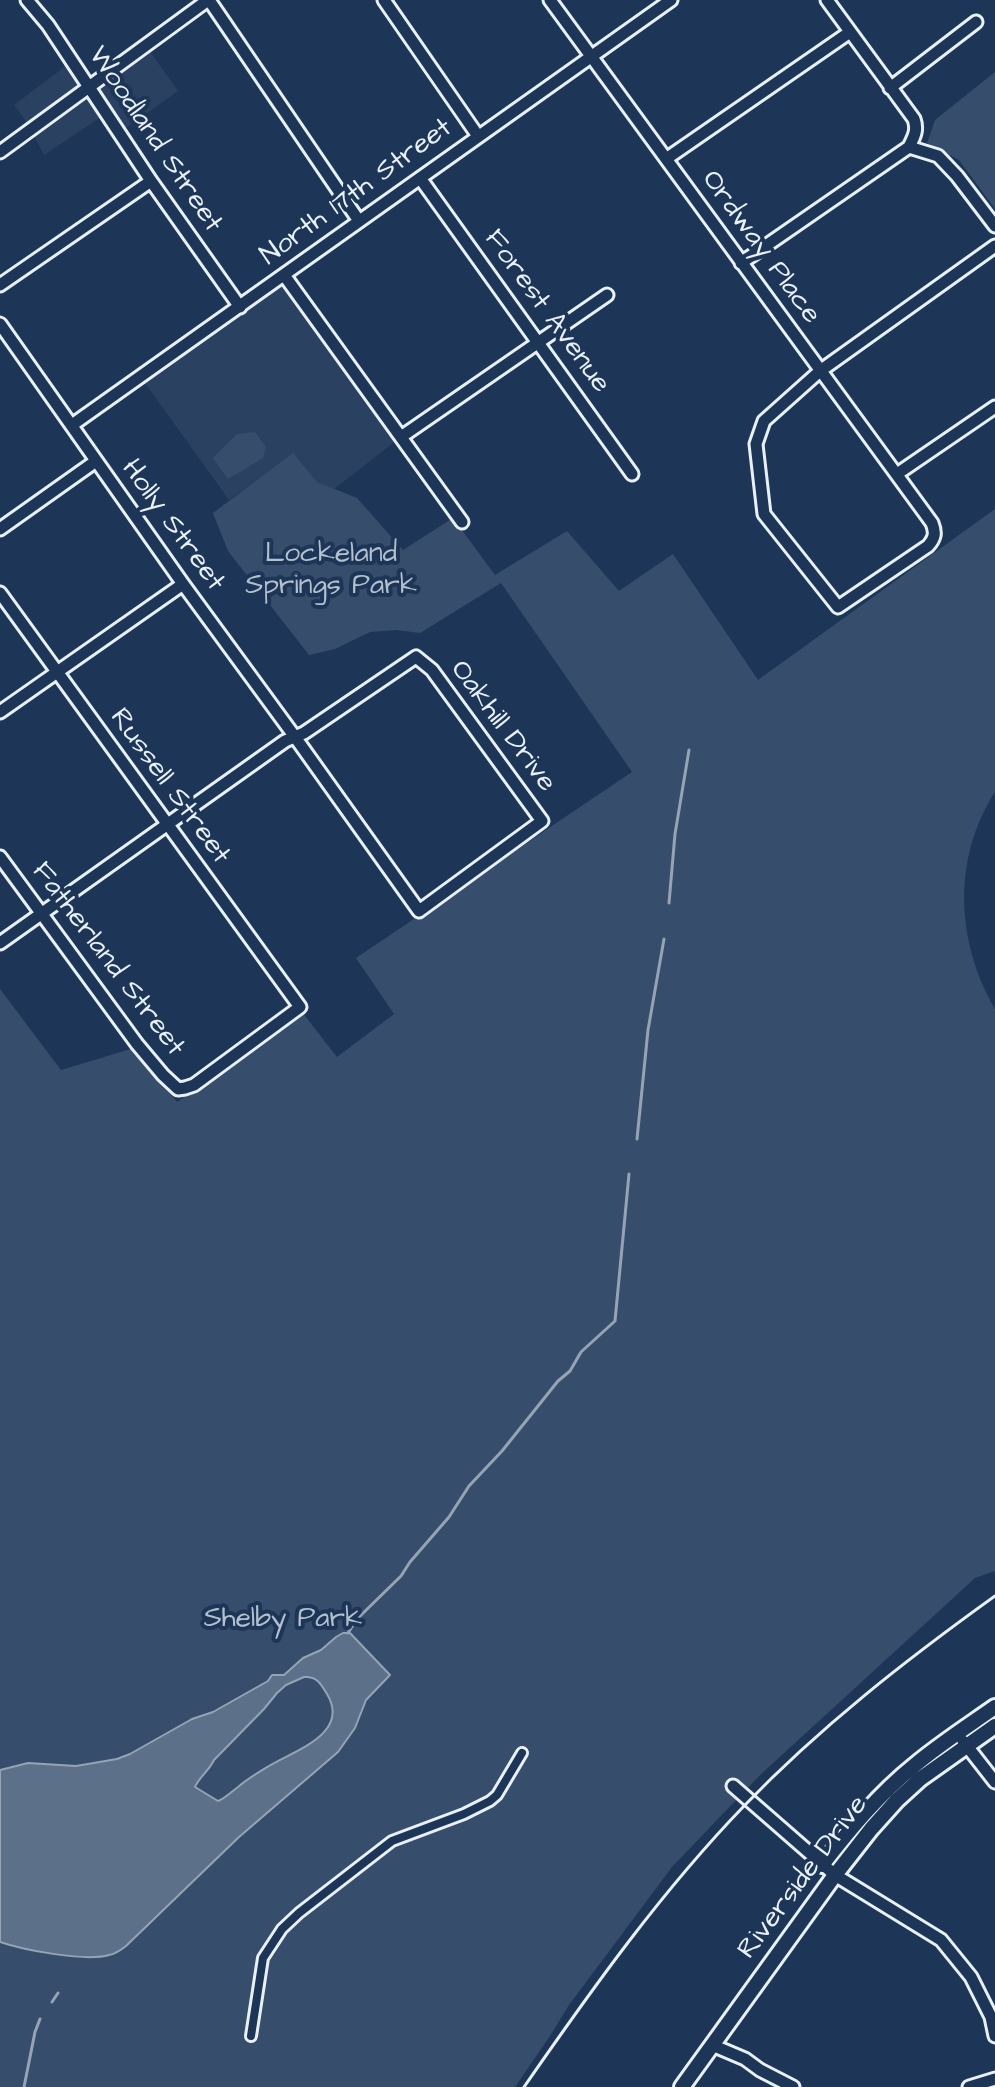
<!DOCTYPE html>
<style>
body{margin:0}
canvas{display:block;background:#1d3557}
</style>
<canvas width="995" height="2087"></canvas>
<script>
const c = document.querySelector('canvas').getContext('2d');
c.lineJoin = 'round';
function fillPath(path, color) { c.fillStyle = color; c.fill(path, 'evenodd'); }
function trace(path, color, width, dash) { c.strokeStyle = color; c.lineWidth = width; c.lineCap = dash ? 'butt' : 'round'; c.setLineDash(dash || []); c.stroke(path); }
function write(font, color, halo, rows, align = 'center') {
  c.font = font + ' "Architects Daughter",sans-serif'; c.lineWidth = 8; c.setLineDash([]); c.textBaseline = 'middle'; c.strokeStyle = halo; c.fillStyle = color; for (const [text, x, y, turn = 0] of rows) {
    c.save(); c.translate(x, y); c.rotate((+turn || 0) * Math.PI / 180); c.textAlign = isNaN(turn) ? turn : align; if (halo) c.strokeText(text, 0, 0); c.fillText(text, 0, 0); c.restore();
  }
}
fillPath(new Path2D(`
 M146,46L178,91L119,133L104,115L44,155L28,124L14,105L71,62L88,88Z
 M284,275L401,437L334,489L317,482L255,481L229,500L140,376Z`), '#2a4162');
fillPath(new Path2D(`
 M995,72V209L959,160L927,143L935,120Z
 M255,432L266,447L263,458L228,479L213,458L237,434Z
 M293,453L317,482L357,498L403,550L453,518L495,575L567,531L619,591L673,554L758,680L995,509V792C952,859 956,941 995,1009V1571L975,1578L759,1776L672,1867L569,2005L550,2036L515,2087H0V989L61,1070L134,1048L177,1102L302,1012L337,1057L394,1014L356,958L632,772L501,583L420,633L396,630L370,632L335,649L309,655L228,551L213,513Z`), '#374d6c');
const water = new Path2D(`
 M343,1633H350L390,1675L366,1700L355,1728L338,1752L239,1837L126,1946C121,1950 116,1954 109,1955C86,1962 23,1950 0,1942V1770L28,1763L76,1766L117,1759L130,1754L192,1719L213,1712L268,1681L272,1675H284L303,1658L321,1650L336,1637ZM304,1677C317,1676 321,1684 327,1694C351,1734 293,1751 269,1766C259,1772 247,1779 238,1787C231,1792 226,1798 218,1801L195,1787C199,1777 209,1771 214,1760L264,1709L277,1693L286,1685Z`);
fillPath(water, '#5d7089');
trace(water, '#95a4b5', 2);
trace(new Path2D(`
 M669,903L675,834L689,750
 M637,1139L648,1030L664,939
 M348,1633L356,1620L401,1576L410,1562L449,1517L469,1486L502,1451L558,1381L570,1371L581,1352L615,1321L629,1174
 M52,2002L58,1993
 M24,2087L35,2032L40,2019`), '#95a4b5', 3);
const pedestrian = new Path2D(`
 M251,2036L263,1958L282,1929L299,1913L392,1841L464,1814L490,1801L497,1795L522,1753`);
const minor = new Path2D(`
 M27,0L48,25L151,181L240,307
 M209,0L359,221
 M384,0L478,136
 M550,0L932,523C936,533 935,538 928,546L838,607L764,514L756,444L764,421L820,371L995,246
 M827,0L914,119C918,130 914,137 909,147L938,156L957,176L995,226
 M890,88L976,22
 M0,152L208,0
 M666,159L850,32
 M420,178L632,474
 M741,263L909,147
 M284,275L462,522
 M0,285L151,181
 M0,324L183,584L295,737L419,911L542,821L432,670L416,657L304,733L285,741L0,943
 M72,425L671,0
 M401,437L607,295
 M897,474L995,407
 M0,529L96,461
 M0,593L300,1007L194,1085L185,1088L178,1089L163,1075L137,1044L0,857
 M0,712L183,584
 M963,1741L995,1782
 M733,1786L835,1875L941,1940L971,1977L991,2017L995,2036
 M712,2045L745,2059L760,2070L793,2087
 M969,2087L995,2079`);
const tertiary = new Path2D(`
 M822,1865C850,1829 879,1794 915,1765C940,1744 968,1726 995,1707
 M682,2087L835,1875L871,1829L897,1800L920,1779L995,1726`);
trace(pedestrian, '#e8f1f8', 14);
trace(minor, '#e8f1f8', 17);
trace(tertiary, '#e8f1f8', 20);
trace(pedestrian, '#1d3557', 8);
trace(minor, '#1d3557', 11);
trace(tertiary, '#1d3557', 14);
trace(new Path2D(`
 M524,2087C592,1989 661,1892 744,1806C820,1727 906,1660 995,1596`), '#e8f1f8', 3);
write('28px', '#e8f1f8', '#1d3557', [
 ["Woodland Street",154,140,56],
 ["North 17th Street",357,193,-36],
 ["Ordway Place",760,248,54],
 ["Forest Avenue",546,312,54],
 ["Holly Street",172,526,54],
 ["Oakhill Drive",502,727,53],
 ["Russell Street",169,787,54],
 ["Fatherland Street",107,960,53],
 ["Riverside Drive",804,1878,-53]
]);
write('28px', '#b3c0ce', '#1d3557', [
 ["Lockeland",331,555],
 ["Springs Park",331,587],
 ["Shelby Park",283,1620]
]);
</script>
